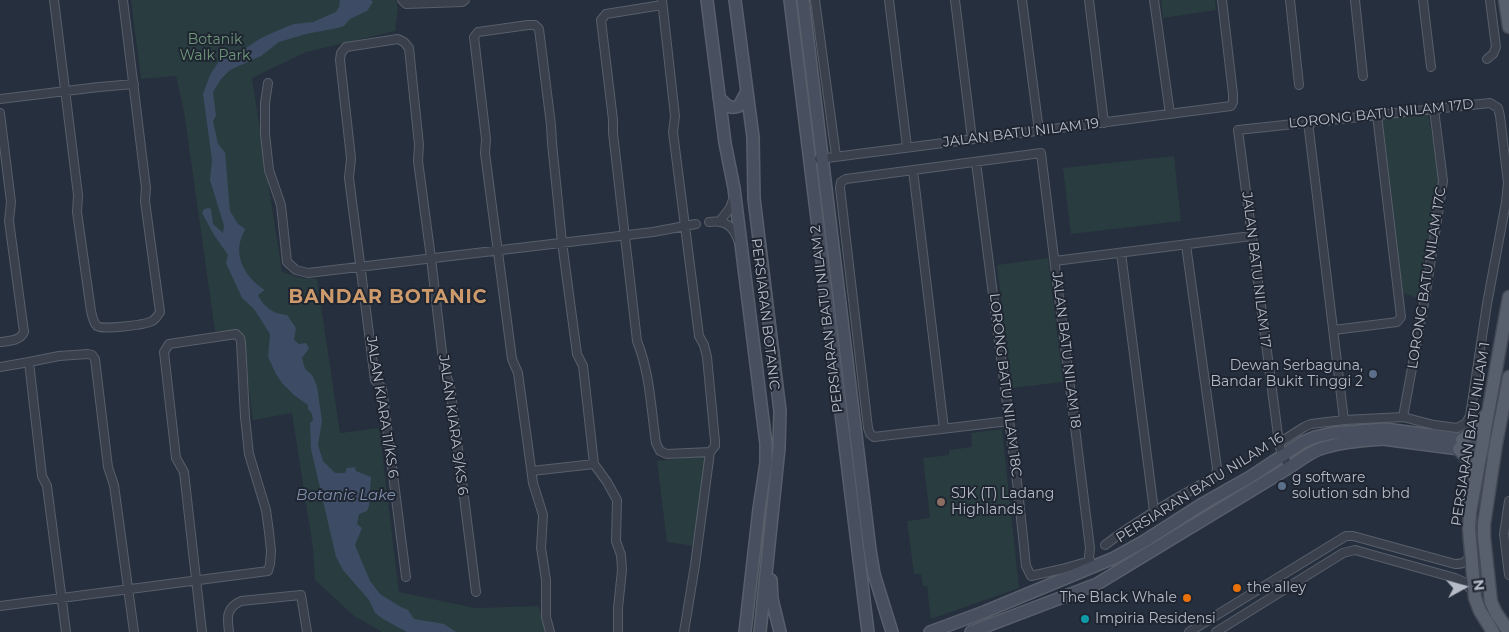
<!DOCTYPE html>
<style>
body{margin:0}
#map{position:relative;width:1509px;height:632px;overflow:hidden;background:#262f3d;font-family:Montserrat,sans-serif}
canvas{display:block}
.north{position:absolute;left:1439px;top:562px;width:50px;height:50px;-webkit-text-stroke:4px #1f2632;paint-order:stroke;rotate:83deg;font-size:14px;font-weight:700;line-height:20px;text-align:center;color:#b6bcc8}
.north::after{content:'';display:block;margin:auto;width:18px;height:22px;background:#b6bcc8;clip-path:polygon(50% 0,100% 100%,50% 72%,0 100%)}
</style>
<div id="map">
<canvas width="1509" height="632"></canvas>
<div class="north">N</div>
</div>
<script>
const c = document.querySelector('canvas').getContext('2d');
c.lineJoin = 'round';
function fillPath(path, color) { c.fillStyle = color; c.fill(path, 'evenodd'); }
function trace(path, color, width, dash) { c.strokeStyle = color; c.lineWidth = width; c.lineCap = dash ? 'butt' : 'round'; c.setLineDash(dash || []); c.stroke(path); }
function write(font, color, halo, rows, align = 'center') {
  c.font = font + ' Montserrat,sans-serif'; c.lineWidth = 4; c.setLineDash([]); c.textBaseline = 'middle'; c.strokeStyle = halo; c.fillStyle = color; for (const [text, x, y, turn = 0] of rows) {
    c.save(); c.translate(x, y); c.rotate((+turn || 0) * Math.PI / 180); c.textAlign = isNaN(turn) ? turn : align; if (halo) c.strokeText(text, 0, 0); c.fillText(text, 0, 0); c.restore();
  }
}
fillPath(new Path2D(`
 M131,0H396L398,8L395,31L306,52L252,78L282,272L301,278L317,279L340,433L379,428L399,592L475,608L538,606L548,632H382L354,616L315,580L313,548L292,413L253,420L241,331H215L184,111L176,76L141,79Z
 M1161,0H1215L1216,10L1163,18Z
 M1428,114L1440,176L1418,298L1403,293L1381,120Z
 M1174,156L1181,221L1071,234L1063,168Z
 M1048,258L1063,382L1012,388L997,265Z
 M1002,429L1019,588L931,619L927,586H923L921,574H914L907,521L930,518L923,458L949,455V450L972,447L971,433Z
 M704,456L707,461L694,546L667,542L657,461Z`), '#293c3f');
fillPath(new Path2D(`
 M340,0H371L373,2L367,11L350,19L344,26L338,28L306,34L279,42L261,56L230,70L221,79L213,92L216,116L213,121L218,144L225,152L230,211L238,224L244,228L245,230C231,253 244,277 265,290L258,295C263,307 274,314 287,315L296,328L294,340L299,344L306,343L309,348L302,358L305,369L312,375L317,386L322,421L318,445L323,461L335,473H345L347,468L355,467L356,471L371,477L369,506L367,511L359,514L357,524L362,528L355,545L370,581L380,594L399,606L408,610L414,619L444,624L456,632H407L383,619L375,613L369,600L343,570L336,557L311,449L310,423L313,420L312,414L308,409V405L294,395L282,383L276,374L268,357L270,334L254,309L242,298L226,263L228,255L214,235L202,213L204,209L209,208L211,209L213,224L223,233L224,226L210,180L212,160L203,94L210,75L221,58L232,53L241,51L263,37L286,27L294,24L313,22L336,12L339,7Z`), '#3d4c64');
const street = new Path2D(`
 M54,0L78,195L77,212L91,311C92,315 93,322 97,326C102,330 145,325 152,321C156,319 158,315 160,312L145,201L146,188L123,0
 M402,0L406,4L462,2L465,0
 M662,0L675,116L673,132L699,336L704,345L707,357L715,441V446L710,452
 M815,0L836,156
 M889,0L907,147
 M955,0L972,139
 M1022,0L1039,131
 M1089,0L1104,123
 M1154,0L1170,114
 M1290,0L1299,85
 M1355,0L1363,76
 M1423,0L1431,67
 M662,5L606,14L601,20L613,120V133L637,341C650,373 651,409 656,443L660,451L667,454L710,452
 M1487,59L1493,54L1496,47L1490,0
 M268,83L265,103V134L269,170L281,205L287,262L296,270L308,273L653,232L696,224
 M0,99L99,87L134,84
 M0,113L11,202L9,221L24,332C20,341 9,341 0,342
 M1308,122L1344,420
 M819,159L1231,106L1233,102V94L1222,0
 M976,162L1018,490L1026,566L1031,576L1062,569L1090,561
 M913,170L944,429
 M720,221L730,208L734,197
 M709,222C724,220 733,225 738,240
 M1121,253L1154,511
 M1055,261L1251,236
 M1334,330L1397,322L1401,317L1377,115
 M0,367L29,362
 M1403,417L1426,292L1443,181L1434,109
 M1009,421L874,437L870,434L868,428L840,188L841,182L846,179L1041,153L1090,548L1089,557L1093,568
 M1279,443L1304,427L1311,424L1344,420L1403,417L1434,425L1457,428L1466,423L1470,416L1487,304L1506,202L1508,183L1500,116L1498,108L1490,103L1238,130L1279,443L1282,455L1290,467
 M532,471L594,464
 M1509,501L1504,534L1509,575
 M1105,545C1139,519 1176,498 1213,478L1216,475L1217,468L1186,245
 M406,577L382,388L375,380L349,178L351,158L340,60L341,53L346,47L398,39L404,42L409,48L419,145L418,161L431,258L444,369L450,386L476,592
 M0,606L268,571L270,564L271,551L269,532L266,510L249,454L245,417L241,342L240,338L236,334L169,344L164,352L176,458L184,472L202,632
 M66,632L47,486L42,476L29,362L59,356L88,354L92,355L95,359L108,467L114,485L134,632
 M229,632C227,617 226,608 241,601L301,595L307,632
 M550,632L546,617V580L541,548L543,515L533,483L518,373L512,359L485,153L486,139L474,37L478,32L528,25H535L539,29L551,125L552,143L562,242L577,354L583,366L594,464L607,482L617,500L616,541L621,555L622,570L618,608V632
 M684,632L695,565L710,452
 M1189,632L1346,536H1353L1455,564C1464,564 1467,562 1470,554
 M1216,632L1343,553L1355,550L1455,578L1464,582L1473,592`);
const secondary = new Path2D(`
 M707,0L725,143L734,188L766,444V463L759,509L745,632
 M735,0L753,137L754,198L780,411L779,448L760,632
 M790,0L868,632
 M803,0L870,550L874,574L892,632
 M719,98C726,104 729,110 739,106L746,93
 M771,580L772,599L780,632
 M930,632L984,612L1114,558L1143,542L1204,503L1250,477L1303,442L1315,437L1333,433L1385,429L1491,443
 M971,632L1097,584L1290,467C1299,461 1309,453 1320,449C1337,443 1365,440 1383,439L1490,453`);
const primary = new Path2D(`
 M1505,0L1509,27
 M1462,440L1478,427L1486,415
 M1459,449L1471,463L1475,479
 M1493,632L1480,611L1475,598L1469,529L1470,513L1509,297
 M1509,632L1496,613L1491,602L1484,537V524L1496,444L1509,377`);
trace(street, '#585f6b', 10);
trace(secondary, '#585f6b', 14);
trace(primary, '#434a56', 15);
trace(street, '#3a414d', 8);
trace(secondary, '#48505f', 11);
trace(primary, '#58606d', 12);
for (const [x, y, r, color] of [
 [1373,374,5,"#5c6f8a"],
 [1282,486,5,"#5c6f8a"],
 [941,502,5,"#8d6e63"],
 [1237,588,5,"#e8710a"],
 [1187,598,5,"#e8710a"],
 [1085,619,5,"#0f9aa8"]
]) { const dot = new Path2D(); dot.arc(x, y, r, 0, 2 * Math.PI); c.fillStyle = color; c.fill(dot); trace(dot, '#1f2632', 2); }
write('14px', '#6f977a', '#1f2632', [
 ["Botanik",215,40],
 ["Walk Park",215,56]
]);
write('14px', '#b6bcc8', '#1f2632', [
 ["LORONG BATU NILAM 17D",1381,114,-6],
 ["JALAN BATU NILAM 19",1021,133,-7],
 ["JALAN BATU NILAM 17",1256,270,83],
 ["LORONG BATU NILAM 17C",1427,278,-81],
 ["PERSIARAN BOTANIC",765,314,83],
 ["PERSIARAN BATU NILAM 2",827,319,-97],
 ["JALAN BATU NILAM 18",1066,350,83],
 ["LORONG BATU NILAM 18C",1005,385,83],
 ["JALAN KIARA 11/KS 6",382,407,81],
 ["JALAN KIARA 9/KS 6",453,425,82],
 ["PERSIARAN BATU NILAM 1",1471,434,-81],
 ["PERSIARAN BATU NILAM 16",1200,488,-32]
]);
write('14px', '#b6bcc8', '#1f2632', [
 ["Dewan Serbaguna,",1363,366,"right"],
 ["Bandar Bukit Tinggi 2",1363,382,"right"],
 ["g software",1292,478],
 ["solution sdn bhd",1292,494],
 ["SJK (T) Ladang",951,494],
 ["Highlands",951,510],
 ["the alley",1247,588],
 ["The Black Whale",1177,598,"right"],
 ["Impiria Residensi",1095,619]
], 'left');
write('italic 15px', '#8091ad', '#1f2632', [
 ["Botanic Lake",346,496]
]);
c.letterSpacing = '1px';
write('bold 19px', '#cd9a6c', '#1f2632', [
 ["BANDAR BOTANIC",388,297]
]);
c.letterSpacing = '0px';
</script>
